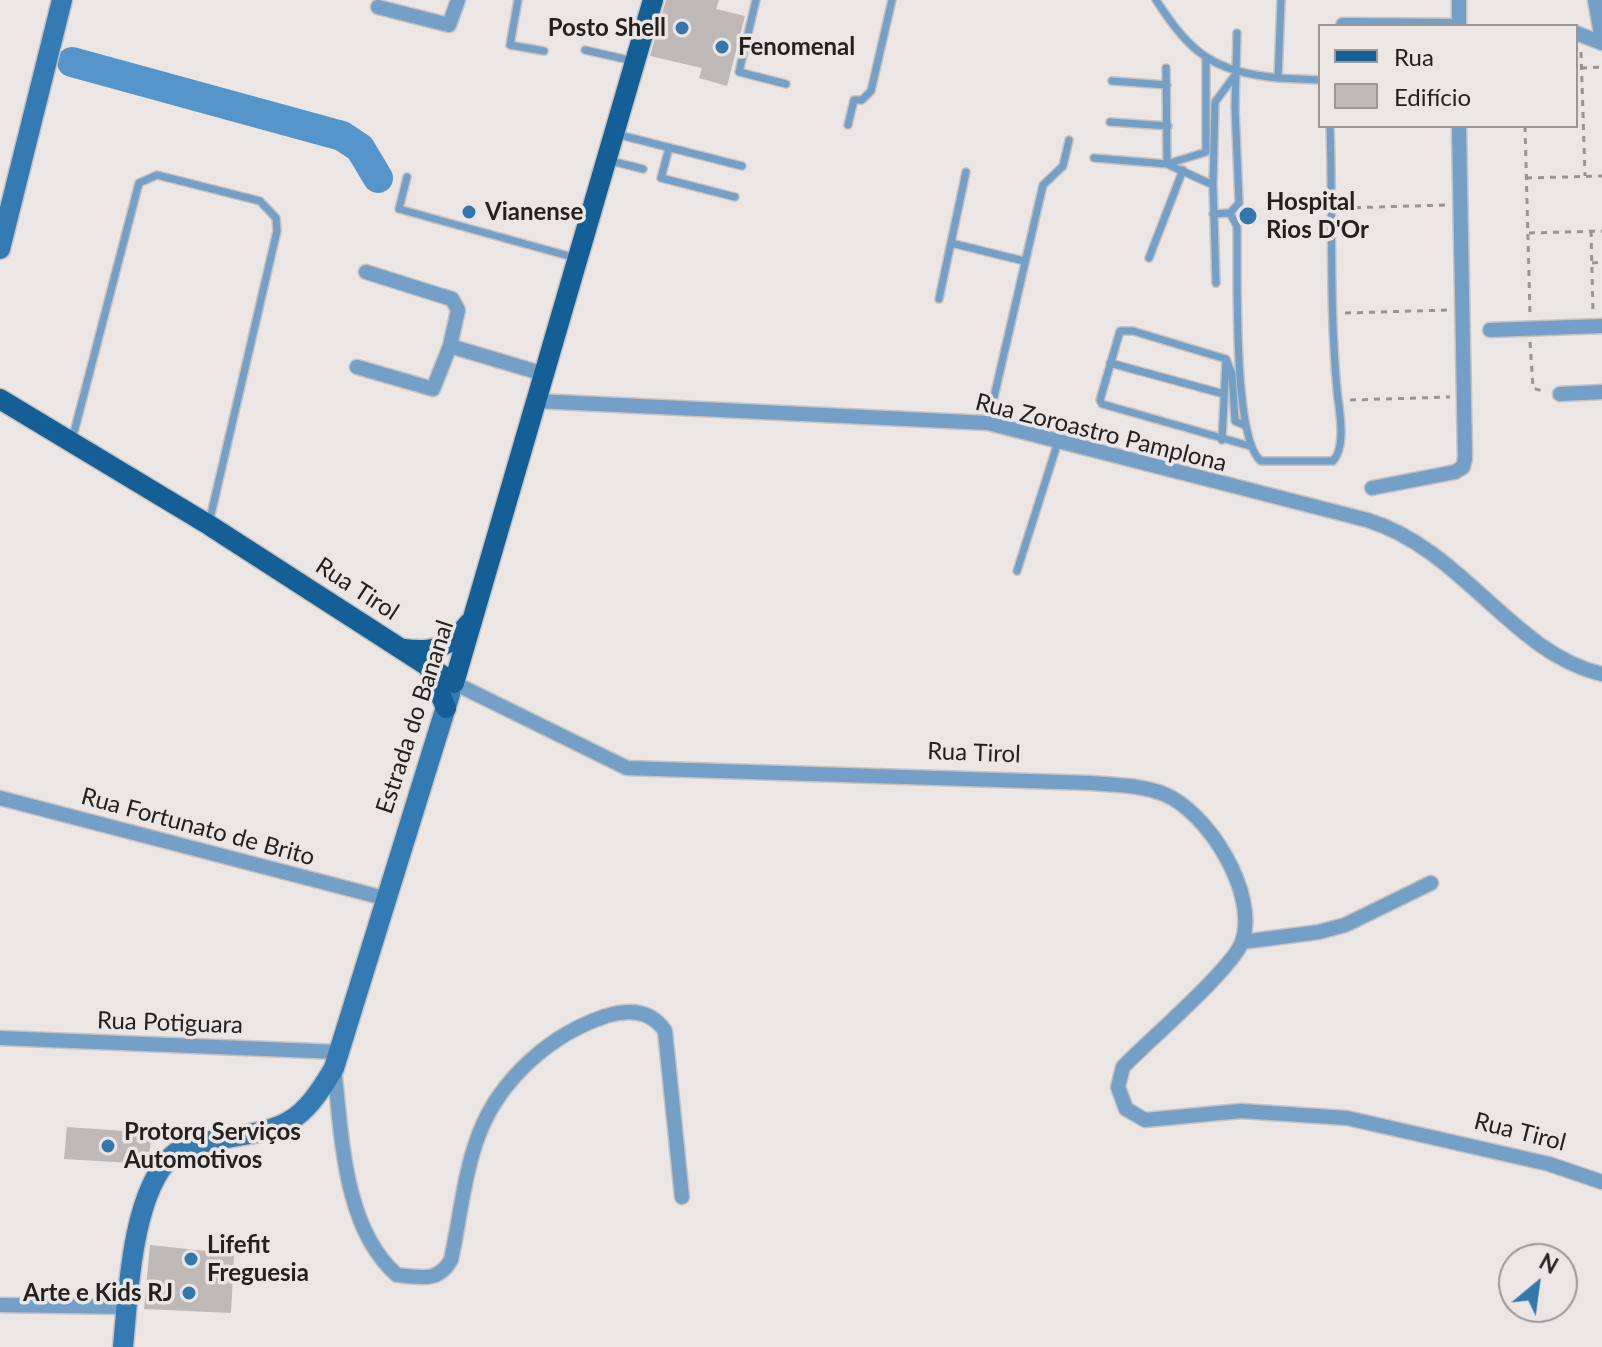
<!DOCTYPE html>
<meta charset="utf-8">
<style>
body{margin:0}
#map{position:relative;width:1602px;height:1347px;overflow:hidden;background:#ebe6e4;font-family:Lato,sans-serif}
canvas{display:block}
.legend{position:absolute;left:1318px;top:24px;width:260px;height:104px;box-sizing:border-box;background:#ebe6e4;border:2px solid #9b9796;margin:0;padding:10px 14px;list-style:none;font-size:24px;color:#232120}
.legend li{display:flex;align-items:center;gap:16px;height:40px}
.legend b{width:40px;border:2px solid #9b9796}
.north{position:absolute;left:1498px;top:1243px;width:80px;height:80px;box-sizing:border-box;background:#ebe6e4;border:2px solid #9b9796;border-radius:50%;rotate:29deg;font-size:22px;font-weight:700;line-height:32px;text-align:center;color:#232120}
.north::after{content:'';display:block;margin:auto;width:28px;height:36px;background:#3477ad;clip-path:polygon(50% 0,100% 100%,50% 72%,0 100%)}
</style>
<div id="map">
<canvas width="1602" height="1347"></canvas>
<ul class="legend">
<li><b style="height:10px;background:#146096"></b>Rua</li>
<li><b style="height:22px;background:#beb9b7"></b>Edifício</li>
</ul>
<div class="north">N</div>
</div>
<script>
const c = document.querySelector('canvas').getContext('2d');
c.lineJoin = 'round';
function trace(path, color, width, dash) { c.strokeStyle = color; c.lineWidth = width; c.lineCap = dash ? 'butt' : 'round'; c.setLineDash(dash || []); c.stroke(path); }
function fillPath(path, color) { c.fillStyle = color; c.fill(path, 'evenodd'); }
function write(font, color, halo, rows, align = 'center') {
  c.font = font + ' Lato,sans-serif'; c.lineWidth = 7; c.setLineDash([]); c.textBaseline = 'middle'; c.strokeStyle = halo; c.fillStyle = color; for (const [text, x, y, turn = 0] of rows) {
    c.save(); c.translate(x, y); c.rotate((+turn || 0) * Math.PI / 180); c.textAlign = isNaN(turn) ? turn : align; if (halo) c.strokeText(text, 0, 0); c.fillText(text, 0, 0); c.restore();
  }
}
trace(new Path2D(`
 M72,62L342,136L360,148L378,178`), '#5695ca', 30);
fillPath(new Path2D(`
 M666,0H719L716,9L745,16L727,86L699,78L702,68L650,56Z
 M67,1127L152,1133L148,1164L64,1159Z
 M150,1245L234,1254L231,1313L144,1309Z`), '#beb9b7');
const lane = new Path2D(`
 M518,0L510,45L544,51
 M756,0L739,72L786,84
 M1156,0C1192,55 1213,71 1278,78L1281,0
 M585,50L633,61
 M1166,68L1167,164L1206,152V60
 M1278,78L1320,80
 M1112,81L1167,85
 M1110,122L1168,126
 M848,125L854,100H862L871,91L892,0
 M616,134L742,166
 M669,148L661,178L735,197
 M1094,158L1167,164L1213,185L1216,283
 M607,160L643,169
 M407,177L399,209L576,258
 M1213,185L1215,102L1236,74
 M1230,213L1237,226C1238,268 1232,439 1261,461H1333C1347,446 1339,410 1337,390C1329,303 1333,214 1330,126
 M1213,214L1230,213L1239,203L1235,107L1237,33
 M951,243L1024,261
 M1149,258L1183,170
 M939,299L966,172
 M1110,363L1224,394
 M988,423L1043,185L1063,166L1069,140
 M1246,426L1235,421L1232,374L1226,359L1133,331H1120L1100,400L1102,404L1250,446
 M72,440L139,183L157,175L260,201L276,218L277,231L209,523
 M1222,440L1226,361
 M1017,571L1058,442`);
const street = new Path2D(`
 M1595,0L1602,40
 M378,7L449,25L458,0
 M1343,25L1459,26
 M1459,26V0
 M1576,33L1602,43
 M1490,330L1602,326
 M450,346L544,374
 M357,367L433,389L450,346L458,310L452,299L366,272
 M1560,394L1602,392
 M536,401L988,423L1367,520C1463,549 1513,654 1602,674
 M1372,488L1455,472L1463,467L1465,458L1459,126
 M454,683L627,768L1091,783C1115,785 1141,785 1164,794C1208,812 1259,894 1242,942C1233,968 1146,1043 1123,1067L1118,1087L1126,1109L1145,1120L1241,1111L1347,1118L1549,1164L1602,1182
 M0,798L384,898
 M1242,942L1319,932L1345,925L1431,883
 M0,1038L338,1052
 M334,1068C342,1135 343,1228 397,1275C420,1277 438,1283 451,1260C460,1219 464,1173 479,1134C500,1079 551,1034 606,1016C629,1009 651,1010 665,1031L682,1197
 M0,1305L127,1307`);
const secondary = new Path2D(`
 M0,249L62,0
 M123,1347C128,1295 132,1192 172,1156C183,1146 197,1143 211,1141C280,1128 297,1132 334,1068L450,694`);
const primary = new Path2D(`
 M0,399L209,525L454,683L653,0
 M404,649C433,653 451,647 469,623
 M428,666L446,708`);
trace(lane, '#c7c3c1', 10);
trace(street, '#c7c3c1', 17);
trace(secondary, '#c7c3c1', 23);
trace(primary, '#c7c3c1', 23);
trace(new Path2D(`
 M1581,52L1585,176
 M1581,68L1602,67
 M1525,126L1530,314
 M1526,178L1602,176
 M1343,208L1447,205
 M1591,231L1593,312
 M1529,233L1602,231
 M1592,263L1602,262
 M1345,313L1449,310
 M1530,342L1533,388L1546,392
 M1350,400L1450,397`), '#989492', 3, [6, 6]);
trace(lane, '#749fc6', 7);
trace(street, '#749fc6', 14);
trace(secondary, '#357bb3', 20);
trace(primary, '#146096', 20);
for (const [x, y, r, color] of [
 [682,28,8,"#3477ad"],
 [722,47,8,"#3477ad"],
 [469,212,8,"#3477ad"],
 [1248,216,10,"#3477ad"],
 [108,1146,8,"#3477ad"],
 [191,1259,8,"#3477ad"],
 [189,1293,8,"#3477ad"]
]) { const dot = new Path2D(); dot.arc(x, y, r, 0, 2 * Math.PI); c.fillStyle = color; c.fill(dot); trace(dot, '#ebe6e4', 3); }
write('bold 24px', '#232120', '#ebe6e4', [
 ["Posto Shell",666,28,"right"],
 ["Fenomenal",738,47],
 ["Hospital",1266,202],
 ["Rios D'Or",1266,230],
 ["Vianense",485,212],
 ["Protorq Serviços",124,1132],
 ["Automotivos",124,1160],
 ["Lifefit",207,1245],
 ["Freguesia",207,1273],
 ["Arte e Kids RJ",173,1293,"right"]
], 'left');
write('24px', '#232120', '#ebe6e4', [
 ["Rua Zoroastro Pamplona",1101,433,14],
 ["Rua Tirol",357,589,33],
 ["Estrada do Bananal",415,717,-72],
 ["Rua Tirol",974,753,2],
 ["Rua Fortunato de Brito",198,827,15],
 ["Rua Potiguara",170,1023,2],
 ["Rua Tirol",1520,1132,14]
]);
</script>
